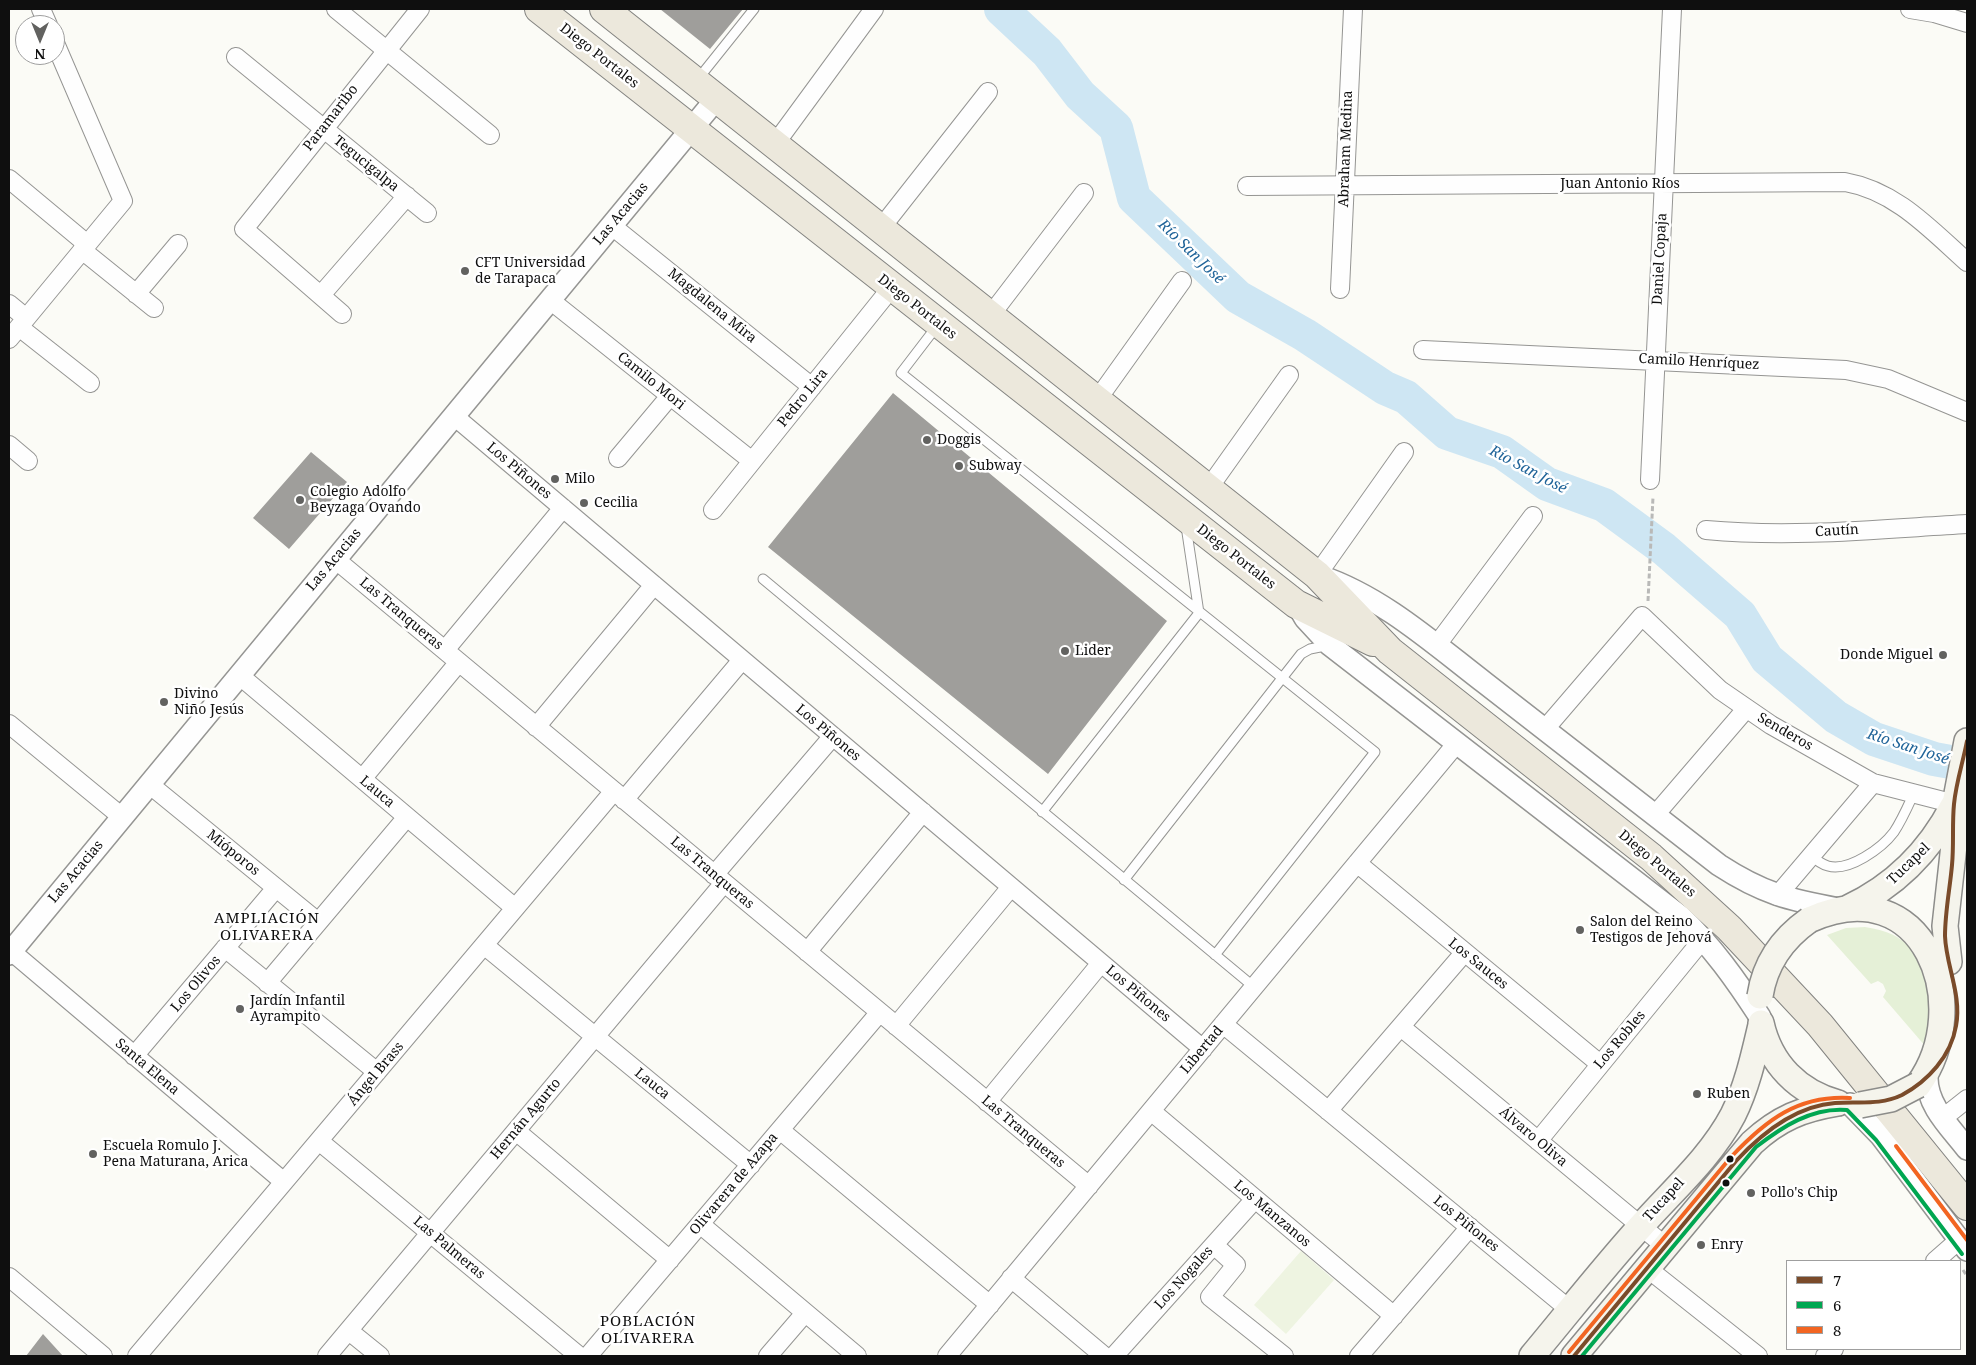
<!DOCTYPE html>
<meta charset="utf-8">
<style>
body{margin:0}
#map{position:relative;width:1976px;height:1365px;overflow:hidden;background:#fbfbf6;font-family:"Noto Serif",serif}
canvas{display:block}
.frame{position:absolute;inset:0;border:10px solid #0f0f0f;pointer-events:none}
.legend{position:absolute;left:1786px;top:1260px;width:175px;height:90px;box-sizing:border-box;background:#fff;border:1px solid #9f9f9f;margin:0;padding:6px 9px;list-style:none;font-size:15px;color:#0f0f0f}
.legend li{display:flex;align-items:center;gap:10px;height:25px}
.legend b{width:25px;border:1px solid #9f9f9f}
.north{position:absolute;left:15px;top:15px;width:50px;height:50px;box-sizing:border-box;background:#fff;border:1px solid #9f9f9f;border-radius:50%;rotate:180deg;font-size:14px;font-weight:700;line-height:20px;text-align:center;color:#0f0f0f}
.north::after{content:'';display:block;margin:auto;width:18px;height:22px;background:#626260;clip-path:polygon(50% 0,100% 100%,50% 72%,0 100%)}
</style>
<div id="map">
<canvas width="1976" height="1365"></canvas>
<div class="frame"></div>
<ul class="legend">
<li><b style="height:6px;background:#7a4b2a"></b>7</li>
<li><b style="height:6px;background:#00a651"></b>6</li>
<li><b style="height:6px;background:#f26522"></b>8</li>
</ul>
<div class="north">N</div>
</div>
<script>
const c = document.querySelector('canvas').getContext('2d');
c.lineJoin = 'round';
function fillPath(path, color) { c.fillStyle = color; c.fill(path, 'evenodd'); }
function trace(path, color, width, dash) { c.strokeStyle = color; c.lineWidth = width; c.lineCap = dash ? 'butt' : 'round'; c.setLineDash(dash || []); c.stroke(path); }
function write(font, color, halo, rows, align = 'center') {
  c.font = font + ' "Noto Serif",serif'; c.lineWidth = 5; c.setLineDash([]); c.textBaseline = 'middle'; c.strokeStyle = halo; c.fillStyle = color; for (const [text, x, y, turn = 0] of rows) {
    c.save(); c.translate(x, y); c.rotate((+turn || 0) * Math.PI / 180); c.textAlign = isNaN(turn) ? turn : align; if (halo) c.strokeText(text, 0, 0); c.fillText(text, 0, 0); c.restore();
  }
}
fillPath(new Path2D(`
 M1865,927C1911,934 1914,953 1937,989L1926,1047L1883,997L1886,991L1883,984L1878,981L1871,984L1827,935L1846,928Z`), '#e5f0d7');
fillPath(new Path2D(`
 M1301,1251L1334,1280L1286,1334L1254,1305Z`), '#eef4e1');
trace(new Path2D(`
 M1001,9L1047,52L1080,95L1116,128L1134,198L1238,297L1305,335L1385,388L1406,397L1447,433L1502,452L1547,484L1604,505L1664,549L1740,615L1767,659L1836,717L1874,739L1934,759L1967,765`), '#cee6f3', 34);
fillPath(new Path2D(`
 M660,9H743L710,49Z
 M893,393L1167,621L1048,774L768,547Z
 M311,452L347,482L289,549L253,518Z
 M43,1334L63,1356H26Z`), '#9f9e9b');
const service = new Path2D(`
 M698,79L754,9
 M937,326L901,373L1375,752L1215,955
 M763,579L1254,987
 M1042,812L1199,613L1186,526
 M1811,855C1816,860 1821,864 1828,866C1849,872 1882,848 1894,832C1902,820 1908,806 1914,793
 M1124,880L1301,654L1310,649L1330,645`);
const minor = new Path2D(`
 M41,9L48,25
 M336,9L490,135
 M1910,9L1934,13L1967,23
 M236,57L427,213
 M775,144L874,9
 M9,179L87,244
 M1247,186L1845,182C1896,191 1930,229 1967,262
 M612,226L812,387
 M881,228L988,92
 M82,250L154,308
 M1340,289L1353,9
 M136,294L178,244
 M321,295L407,196
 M550,300L752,461
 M9,304L26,318
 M342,314L244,229L420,9
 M990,316L1084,193
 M19,327L90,383
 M9,339L123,201L55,43
 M1423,350L1846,370L1888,379L1967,412
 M1097,400L1182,281
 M454,416L1203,1049
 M9,445L28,461
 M618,458L670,396
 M1650,480L1672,9
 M1208,489L1289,375
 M713,510L892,287
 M1706,530C1793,538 1880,529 1967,524
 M335,559L1089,1186
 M1317,575L1404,452
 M1436,646L1533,516
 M445,650L563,508
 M239,675L515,908
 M9,724L122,817
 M536,727L654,585
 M1545,729L1642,616L1720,690L1771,725L1873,783L1955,804
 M362,779L459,662
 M149,784L318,922
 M624,800L742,660
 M1655,815L1746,709
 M1357,863L1600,1064
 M714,875L833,736
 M1777,896L1873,783
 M484,945L751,1165
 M225,948L377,1072
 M11,951L284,1182
 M807,952L923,812
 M267,983L407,817
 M1223,1024L1570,1310
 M896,1026L1011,887
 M1401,1027L1665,1246
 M134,1056L276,888
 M987,1102L1101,963
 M1151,1111L1394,1316
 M1328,1111L1464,953
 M1943,1118L1967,1099
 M780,1130L990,1305
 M516,1131L670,1260
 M319,1141L579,1356
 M1538,1141L1703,939
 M700,1224L857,1356
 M1214,1245L1236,1265L1210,1297L1284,1356
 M1935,1261L1959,1240
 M1647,1268L1758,1356
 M9,1277L103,1356
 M1011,1278L1104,1356
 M349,1331L380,1356
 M137,1356L614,791
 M327,1356L724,883
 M588,1356L880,1012
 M768,1356L805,1313
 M947,1356L1457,743
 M1114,1356L1255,1199
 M1359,1356L1470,1227
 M1825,1356L1834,1349`);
const tertiary = new Path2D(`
 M1320,576C1382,597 1433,643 1485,683C1563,743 1641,804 1719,865C1762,893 1789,900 1839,909
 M1298,606L1305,618L1330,645L1680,916C1712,946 1736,980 1760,1017
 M9,954L717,98
 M1927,1078C1927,1106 1951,1128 1967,1149
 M1850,1104L1881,1136L1967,1250`);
const secondary = new Path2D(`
 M1848,908C1895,886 1929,852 1953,806
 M1809,920C1924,867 1976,1006 1918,1085
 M1949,962L1945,926L1954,845L1955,804L1967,741
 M1761,1023C1770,1064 1798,1092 1838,1103
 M1532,1356C1568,1313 1603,1268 1641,1226C1672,1191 1711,1157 1733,1115C1747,1087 1754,1055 1761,1025
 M1574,1356L1752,1143C1779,1118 1802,1109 1838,1103`);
const primary = new Path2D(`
 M539,9L1296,604L1373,642
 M604,9L1317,575L1390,651L1651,857L1729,928L1820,1025L1967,1206`);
trace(service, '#959593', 11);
trace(minor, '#959593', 20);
trace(tertiary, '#959593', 24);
trace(secondary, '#8c8c8a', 28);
trace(primary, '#838380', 30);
trace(new Path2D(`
 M1648,601L1653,497
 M1963,1270L1967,1276`), '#b9b9b8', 3, [5, 2.5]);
trace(service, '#fefefe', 9);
trace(minor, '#fefefe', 18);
trace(tertiary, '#fefefe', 21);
trace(secondary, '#f5f4ec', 25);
trace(primary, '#ece8dc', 28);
const secondaryBridge = new Path2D(`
 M1760,996C1765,963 1782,939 1809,920
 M1860,1105L1891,1099L1918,1085`);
trace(secondaryBridge, '#8c8c8a', 28, []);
trace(secondaryBridge, '#f5f4ec', 25);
trace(new Path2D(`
 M1574,1356L1736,1161C1762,1133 1795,1106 1835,1103C1859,1101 1879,1106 1902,1095C1928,1081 1951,1056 1956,1026C1962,995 1946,966 1945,936C1945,912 1950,888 1952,865C1954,844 1952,824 1954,804C1956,783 1963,762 1967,741`), '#7a4b2a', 4);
trace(new Path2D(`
 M1582,1356L1756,1147C1782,1127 1812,1107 1847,1110L1876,1140L1962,1254`), '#00a651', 4);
trace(new Path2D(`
 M1896,1146L1967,1240
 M1569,1352L1731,1157C1766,1120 1798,1095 1850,1098`), '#f26522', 4);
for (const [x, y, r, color] of [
 [465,271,5,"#626260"],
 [927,440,5,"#626260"],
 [959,466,5,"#626260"],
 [555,479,5,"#626260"],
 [300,500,5,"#626260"],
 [584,503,5,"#626260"],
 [1065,651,5,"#626260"],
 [1943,655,5,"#626260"],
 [164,702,5,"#626260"],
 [1580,930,5,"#626260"],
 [240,1009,5,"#626260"],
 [1697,1094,5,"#626260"],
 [93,1154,5,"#626260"],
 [1730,1159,4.5,"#0f0f0f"],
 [1726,1183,4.5,"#0f0f0f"],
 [1751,1193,5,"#626260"],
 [1701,1245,5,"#626260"]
]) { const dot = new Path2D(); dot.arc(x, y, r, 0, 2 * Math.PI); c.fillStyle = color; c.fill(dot); trace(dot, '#fff', 2); }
write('14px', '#0f0f0f', '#fff', [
 ["Diego Portales",599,56,38],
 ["Paramaribo",331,118,-52],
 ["Abraham Medina",1346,149,-88],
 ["Tegucigalpa",366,164,39],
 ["Juan Antonio Ríos",1620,184],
 ["Las Acacias",621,214,-50],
 ["Daniel Copaja",1660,259,-87],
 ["Magdalena Mira",712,306,39],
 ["Diego Portales",917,307,38],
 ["Camilo Henríquez",1699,362,3],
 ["Camilo Mori",651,381,39],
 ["Pedro Lira",803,398,-51],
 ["Los Piñones",519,471,40],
 ["Cautín",1837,531,-3],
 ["Diego Portales",1236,557,38],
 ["Las Acacias",334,560,-50],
 ["Las Tranqueras",401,614,40],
 ["Senderos",1785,732,30],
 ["Los Piñones",828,733,40],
 ["Lauca",377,792,40],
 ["Mióporos",233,853,39],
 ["Diego Portales",1657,864,40],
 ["Tucapel",1909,864,-44],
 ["Las Acacias",76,872,-50],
 ["Las Tranqueras",712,873,40],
 ["Los Sauces",1478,964,39],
 ["Los Olivos",196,984,-50],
 ["Los Piñones",1138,994,40],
 ["Los Robles",1620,1040,-50],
 ["Libertad",1202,1050,-50],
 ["Santa Elena",147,1067,40],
 ["Ángel Brass",376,1074,-50],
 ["Lauca",652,1084,39],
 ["Hernán Agurto",526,1119,-50],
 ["Las Tranqueras",1023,1132,40],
 ["Álvaro Oliva",1533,1137,40],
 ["Olivarera de Azapa",734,1184,-50],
 ["Tucapel",1664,1200,-48],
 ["Los Manzanos",1272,1214,40],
 ["Los Piñones",1466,1224,39],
 ["Las Palmeras",449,1248,40],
 ["Los Nogales",1184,1278,-48]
]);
write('14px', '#0f0f0f', '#fff', [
 ["CFT Universidad",475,263],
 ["de Tarapaca",475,279],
 ["Doggis",937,440],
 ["Subway",969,466],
 ["Milo",565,479],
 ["Colegio Adolfo",310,492],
 ["Beyzaga Ovando",310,508],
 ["Cecilia",594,503],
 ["Lider",1075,651],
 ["Donde Miguel",1933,655,"right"],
 ["Divino",174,694],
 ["Niño Jesús",174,710],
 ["Salon del Reino",1590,922],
 ["Testigos de Jehová",1590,938],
 ["Jardín Infantil",250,1001],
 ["Ayrampito",250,1017],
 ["Ruben",1707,1094],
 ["Escuela Romulo J.",103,1146],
 ["Pena Maturana, Arica",103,1162],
 ["Pollo's Chip",1761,1193],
 ["Enry",1711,1245]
], 'left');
write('italic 15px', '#206499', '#fff', [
 ["Río San José",1191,252,44],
 ["Río San José",1528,470,28],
 ["Río San José",1908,747,18]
]);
c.letterSpacing = '1px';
write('15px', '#0f0f0f', '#fff', [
 ["AMPLIACIÓN",267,919],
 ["OLIVARERA",267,936],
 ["POBLACIÓN",648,1322],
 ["OLIVARERA",648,1339]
]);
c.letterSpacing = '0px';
</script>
